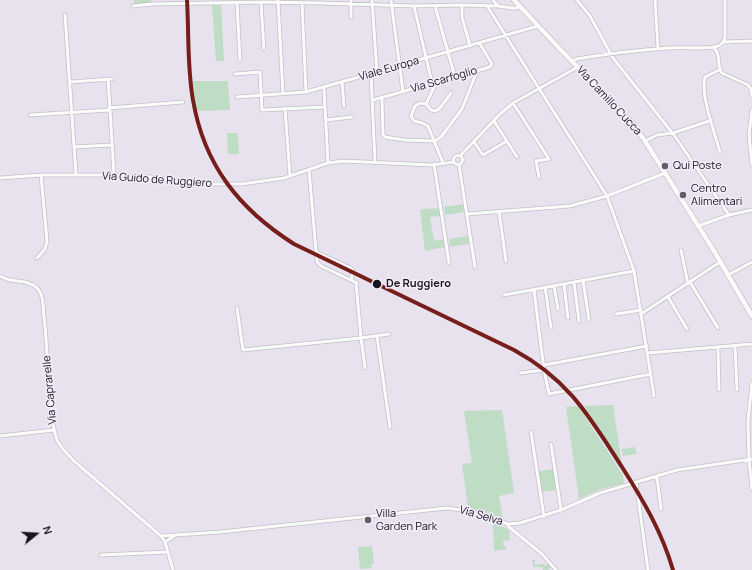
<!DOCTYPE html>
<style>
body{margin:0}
#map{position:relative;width:752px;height:570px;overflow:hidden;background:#e8e2ee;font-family:Manrope,sans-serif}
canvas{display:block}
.north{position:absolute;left:16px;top:514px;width:40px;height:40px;-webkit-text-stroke:3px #f3ecfc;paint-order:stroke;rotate:72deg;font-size:11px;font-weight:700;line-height:16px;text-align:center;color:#18141b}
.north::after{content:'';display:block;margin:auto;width:14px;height:18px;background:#18141b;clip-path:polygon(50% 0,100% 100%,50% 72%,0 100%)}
</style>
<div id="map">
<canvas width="752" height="570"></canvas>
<div class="north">N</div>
</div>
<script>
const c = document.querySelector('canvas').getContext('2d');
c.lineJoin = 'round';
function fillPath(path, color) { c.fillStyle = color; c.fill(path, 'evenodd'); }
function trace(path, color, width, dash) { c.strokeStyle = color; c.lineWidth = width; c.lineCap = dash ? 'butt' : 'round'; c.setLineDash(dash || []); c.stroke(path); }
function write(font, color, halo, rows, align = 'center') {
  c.font = font + ' Manrope,sans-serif'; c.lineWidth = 3; c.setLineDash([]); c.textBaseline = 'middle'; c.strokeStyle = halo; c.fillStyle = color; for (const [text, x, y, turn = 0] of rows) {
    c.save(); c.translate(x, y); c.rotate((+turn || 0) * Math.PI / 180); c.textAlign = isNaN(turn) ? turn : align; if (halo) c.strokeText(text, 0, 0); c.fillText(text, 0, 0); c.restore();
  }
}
fillPath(new Path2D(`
 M134,0H151L152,3L134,4Z
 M212,5H221L224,61H216Z
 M193,81H228L230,110L196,111Z
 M227,133H238L239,154H228Z
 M463,204L464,212L445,215L444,207Z
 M429,208V209L439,208L440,216L430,217L434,241L444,239L445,247L425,251L420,210Z
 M468,236L469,244L450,247L449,239Z
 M613,405L622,465L584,406Z
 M578,406L623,475L624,483L601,489L579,499L566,407Z
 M502,410L514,493L499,496L503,520L468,507L462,464L472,463L464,411Z
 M635,447L637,454L623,456L622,449Z
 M554,469L557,490L541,492L538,471Z
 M493,523L504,527L509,531L510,540L503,541L504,546H506V549L494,551Z
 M372,546L374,564H371L372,568L360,569L358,547Z
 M532,560H535V565L544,564L545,566L548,563L551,567L548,570H543L542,567H533Z`), '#bfdcc4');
const street = new Path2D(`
 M278,0L283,94
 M351,0V17
 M372,0L377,73
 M391,0L403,92
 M493,0L498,6
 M577,0L590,16L613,58L674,135L729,215
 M655,0L658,48
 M237,3L240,60
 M261,3L264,49
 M302,3L306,92
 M462,5V17L470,46
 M133,6L152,4L264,2L321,3L414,6L462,5L498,6L512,8H517L519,6
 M414,6L432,83
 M435,6L455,77
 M487,6L607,196L634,271L654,396
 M65,15L76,175
 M724,42L752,41
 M713,47C722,54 716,66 722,73L748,85L751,89L752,96
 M573,61L576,59C607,54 637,50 668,48C683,47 699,49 714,47C720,46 723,44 725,38V0
 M719,70L705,77C700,94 715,134 720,152
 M235,74L260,72L262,110L325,107
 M371,74L375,162
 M108,79L110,109
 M70,82L112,79
 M342,82L344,106
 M436,83L426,104L420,103L415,106L411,116L414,121L422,123L428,126L443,163
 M324,88L328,163
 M237,97L306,92L538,26
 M382,98L383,135L385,137L405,140L435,141L441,137L462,109L477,71
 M373,100L490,67L492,64L480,44
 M513,103L549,159L536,161L539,177
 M426,104L431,110L436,111L440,108L451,93
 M109,108L183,102
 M285,108L290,176
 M752,110L749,135L752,165
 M30,115L110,110L114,175
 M326,120L352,117
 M494,121L517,157
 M645,141L657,135L673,133L706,122L711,120
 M474,142L483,155L507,141
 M74,147L111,145
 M453.5 160a4.5 4.5 0 1 1 9 0a4.5 4.5 0 1 1-9 0Z
 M460,156L499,115L513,103L578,67
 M434,164L449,263
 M459,165L475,267
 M309,170L317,262L321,266L357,283
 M0,178L41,175H111L151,177L200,184H242L284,178L328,163L343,161L432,165L454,162
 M499,212L506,261
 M467,214L570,206L607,196L665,173
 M698,226L729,215L752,210
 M681,250L688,284
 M316,252L351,268L353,272L351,280
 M37,258L45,249L47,241L41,175
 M728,275L752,262
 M0,276C11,284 27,278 37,288C44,295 43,308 44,317C48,348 47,379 51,409C53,420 53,432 58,442C62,449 68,455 74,461L161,536L165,542L173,570
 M583,280L589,320
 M574,282L579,321
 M690,282L718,328
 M564,284L568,318
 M554,286L558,309
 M545,287L551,328
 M534,290L544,370L549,394L651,374
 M504,295L634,271
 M668,297L687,329
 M237,308L243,350L361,338L356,283
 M616,314L641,310
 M641,314L720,262
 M377,336L390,427
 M735,346L737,390
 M718,348L719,390
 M648,353L752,344
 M544,365L647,346
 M365,368L361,338L389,334
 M520,373L544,370
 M752,383L748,421L749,459L752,489
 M531,432L544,517
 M0,436L54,430
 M551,444L561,510
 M657,477L661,509
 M636,482L648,570
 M508,524L509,527L542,554L556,570
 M161,536L220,532L447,508L469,511L508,524L520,523L561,510L600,493L677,470L752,459
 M165,542L176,535
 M101,555L168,552`);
const secondary = new Path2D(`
 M514,0L559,48L631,122L645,141L714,251L752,316`);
trace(street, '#c3bfc7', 4.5);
trace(secondary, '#c3bfc7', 6);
trace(street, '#fcfbfc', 3);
trace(secondary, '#fcfbfc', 4.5);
trace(new Path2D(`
 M187,0C189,33 187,67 193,100C204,165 239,209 294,244L514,350C569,380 589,416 622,467C643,500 662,532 673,570`), '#771e1b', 4);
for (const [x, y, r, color] of [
 [665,166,4,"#615c65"],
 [683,195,4,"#615c65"],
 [377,284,5,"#18141b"],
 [368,520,4,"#615c65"]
]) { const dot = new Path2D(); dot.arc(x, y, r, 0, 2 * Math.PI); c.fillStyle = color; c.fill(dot); trace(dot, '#f3ecfc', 1.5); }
write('11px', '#18141b', '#f3ecfc', [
 ["Viale Europa",389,69,-16],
 ["Via Scarfoglio",444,80,-16],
 ["Via Camillo Cucca",609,101,47],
 ["Via Guido de Ruggiero",157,180,4],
 ["Via Caprarelle",50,390,-95],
 ["Via Selva",481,516,16]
]);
write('11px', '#18141b', '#f3ecfc', [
 ["Qui Poste",673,166],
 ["Centro",691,189],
 ["Alimentari",691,202],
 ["Villa",376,514],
 ["Garden Park",376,527]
], 'left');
write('bold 11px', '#18141b', '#f3ecfc', [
 ["De Ruggiero",386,284]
], 'left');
</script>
